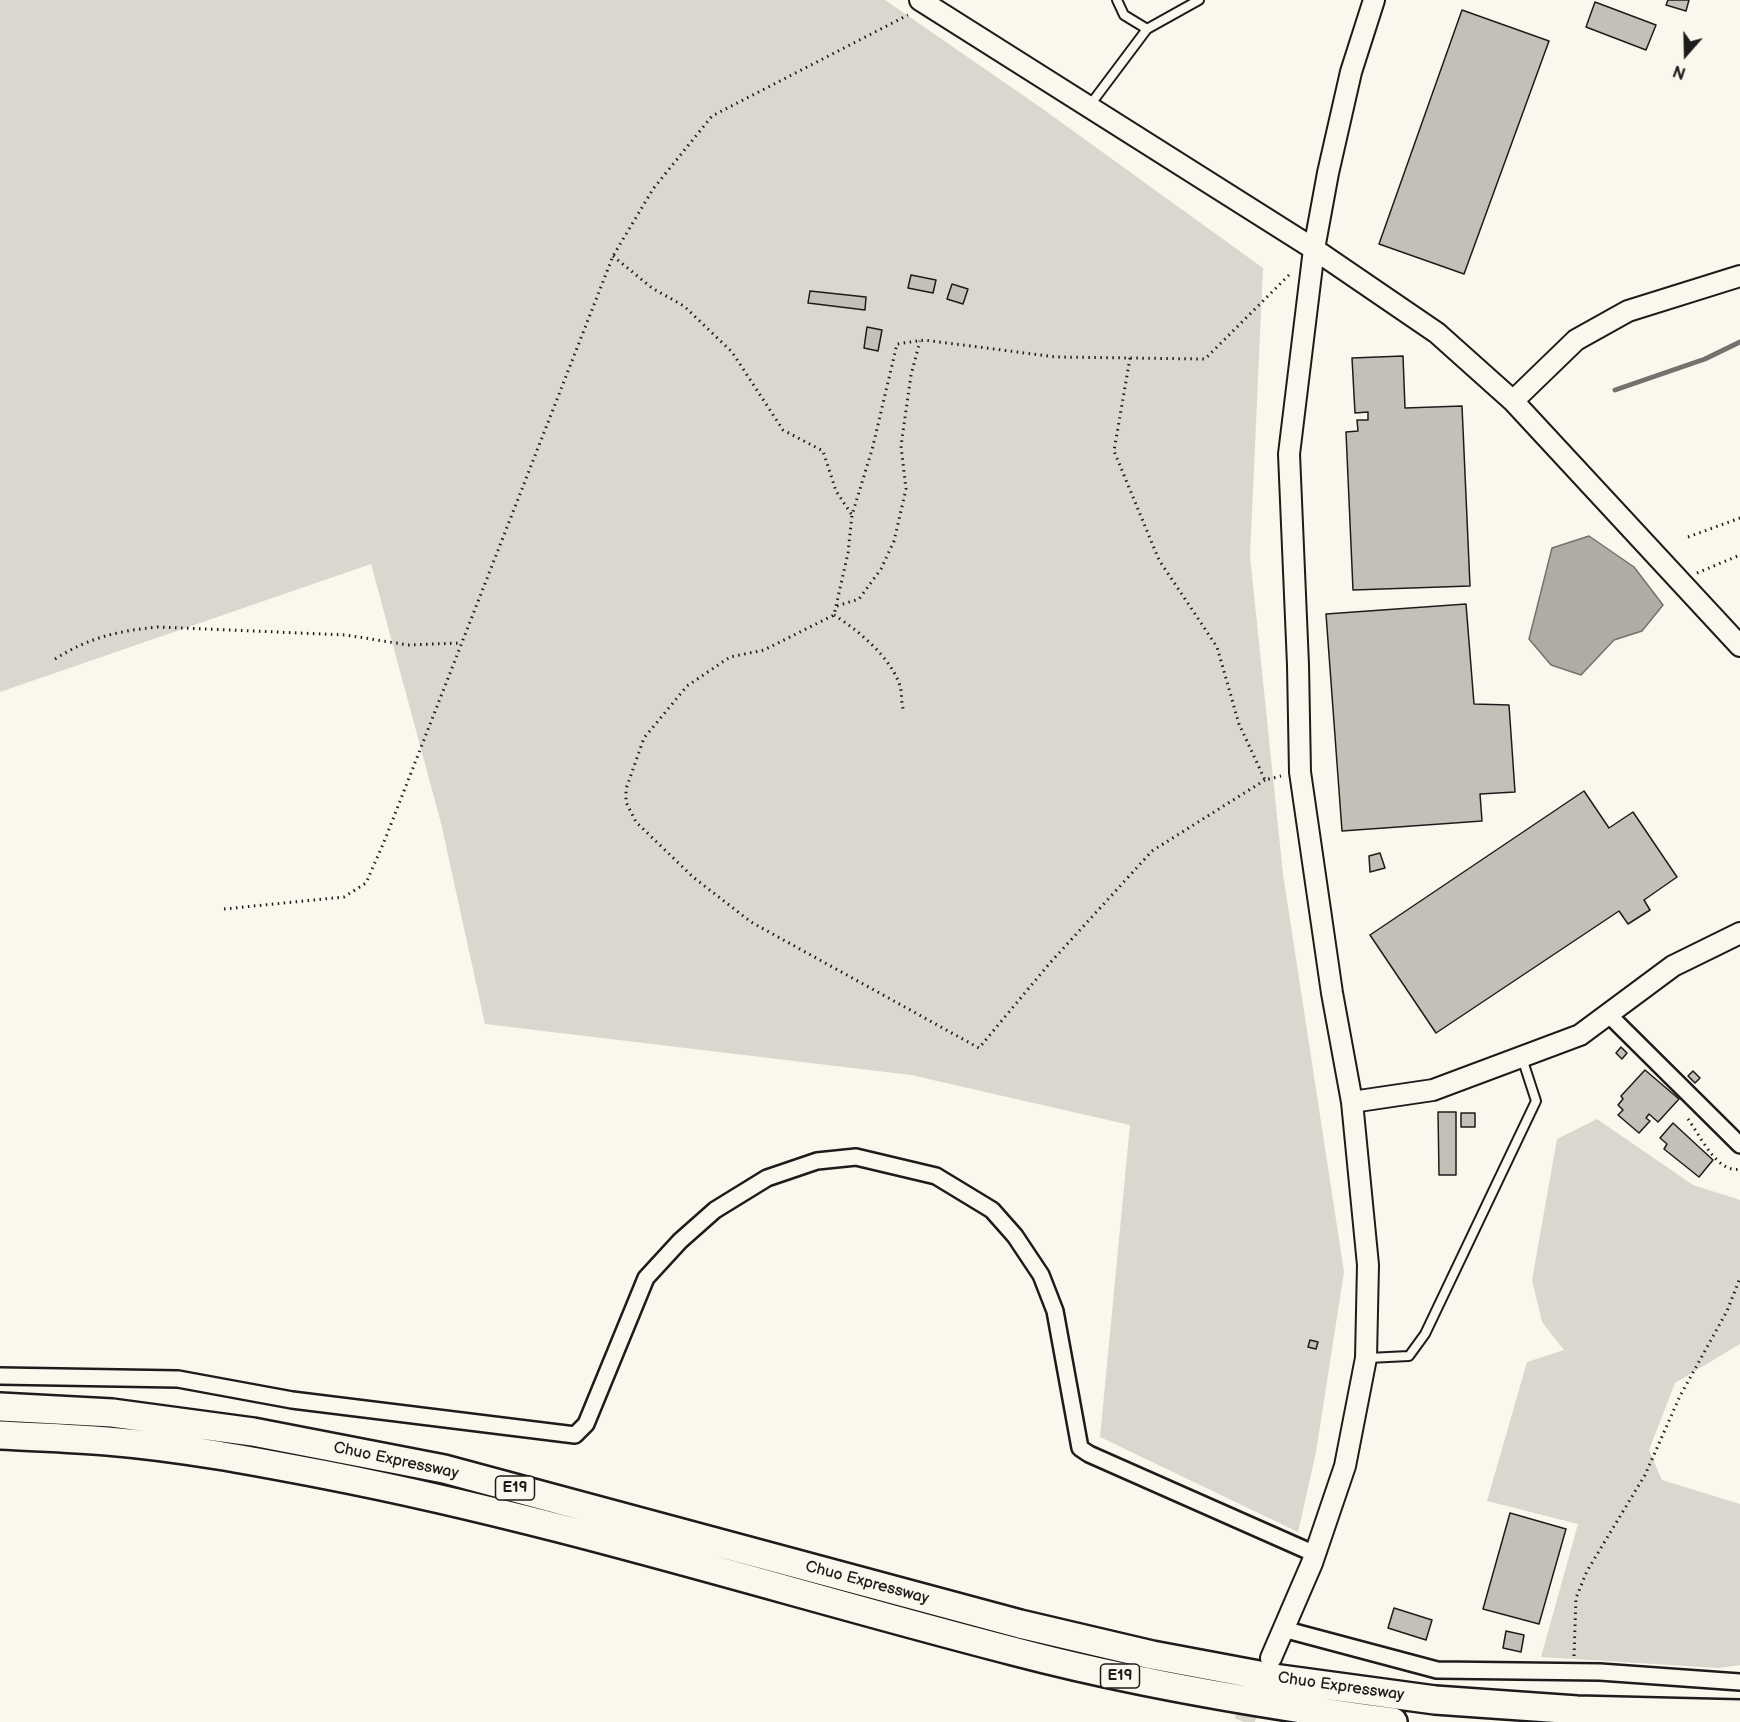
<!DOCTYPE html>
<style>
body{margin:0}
#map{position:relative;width:1740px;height:1722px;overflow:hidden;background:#fbf7ec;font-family:"Balsamiq Sans",sans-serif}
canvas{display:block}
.north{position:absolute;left:1656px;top:24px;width:60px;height:60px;-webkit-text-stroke:4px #fbf7ec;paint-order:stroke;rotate:200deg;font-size:16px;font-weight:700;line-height:24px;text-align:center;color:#1c1c1c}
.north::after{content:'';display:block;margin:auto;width:21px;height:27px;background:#1c1c1c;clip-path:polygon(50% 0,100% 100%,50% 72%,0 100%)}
</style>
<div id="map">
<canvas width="1740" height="1722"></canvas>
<div class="north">N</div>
</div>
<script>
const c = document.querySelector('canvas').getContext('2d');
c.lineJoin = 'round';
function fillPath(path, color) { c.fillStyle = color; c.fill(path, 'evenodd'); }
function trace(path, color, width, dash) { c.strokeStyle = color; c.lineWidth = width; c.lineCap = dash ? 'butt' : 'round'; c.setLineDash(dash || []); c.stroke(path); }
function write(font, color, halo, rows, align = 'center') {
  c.font = font + ' "Balsamiq Sans",sans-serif'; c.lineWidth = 4.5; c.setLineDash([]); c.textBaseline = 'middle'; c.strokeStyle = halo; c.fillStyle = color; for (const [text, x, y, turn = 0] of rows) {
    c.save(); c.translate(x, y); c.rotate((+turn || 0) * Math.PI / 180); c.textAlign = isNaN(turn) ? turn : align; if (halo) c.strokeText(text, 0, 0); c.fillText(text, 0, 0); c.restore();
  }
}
fillPath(new Path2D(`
 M0,0H885L1040,107L1263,268L1250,556L1283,874L1344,1272L1316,1452L1298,1532L1100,1437L1130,1125L911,1075L485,1024L441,823L371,564L0,692Z
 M1597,1119L1693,1185L1740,1200V1344L1675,1383L1649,1450L1662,1480L1740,1504V1665L1719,1668L1541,1657L1578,1524L1487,1501L1527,1362L1564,1350L1542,1322L1532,1280L1557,1139Z`), '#dad7ce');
const water = new Path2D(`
 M1589,536L1634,567L1663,605L1642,631L1614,640L1581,675L1551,665L1529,639L1552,548Z`);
fillPath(water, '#afaca5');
trace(water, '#74726e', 1.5);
trace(new Path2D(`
 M1615,390L1705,359L1740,342`), '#74726e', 5);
const building = new Path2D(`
 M1668,0H1689L1686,11L1666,5Z
 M1595,2L1656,25L1646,50L1586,27Z
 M1462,10L1549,41L1464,274L1379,244Z
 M911,275L936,280L933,293L908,288Z
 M952,284L968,289L963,304L947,299Z
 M810,291L866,297L865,310L808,303Z
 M867,327L882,330L878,351L864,348Z
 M1403,356L1405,408L1462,406L1470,586L1353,590L1346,432L1358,431L1357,420H1368V412L1355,413L1352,358Z
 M1466,604L1474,704L1509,705L1515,792L1480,794L1482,821L1342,831L1326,614Z
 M1584,791L1609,828L1633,812L1677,877L1644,900L1650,910L1628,924L1619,911L1436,1033L1370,935Z
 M1380,853L1385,868L1370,872L1369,856Z
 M1621,1047L1627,1053L1622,1059L1616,1053Z
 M1645,1070L1679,1099L1658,1122L1649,1114L1646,1118L1650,1121L1639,1133L1618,1115L1623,1110L1618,1105L1623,1099L1621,1096Z
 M1693,1071L1700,1078L1695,1083L1688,1076Z
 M1438,1112H1456V1175H1439Z
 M1461,1113H1475V1127H1461Z
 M1673,1123L1713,1160L1699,1177L1664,1149L1667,1144L1660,1138Z
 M1310,1340L1318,1342L1316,1349L1308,1347Z
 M1510,1513L1566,1529L1539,1624L1483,1609Z
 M1394,1608L1432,1620L1426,1640L1388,1628Z
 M1506,1631L1524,1635L1521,1652L1503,1648Z`);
fillPath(building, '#c3c0b8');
trace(building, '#1c1c1c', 1.5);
trace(new Path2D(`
 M1244,1722L1257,1691`), '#dad6cd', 20, [20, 10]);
const service = new Path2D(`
 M1117,0L1124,15L1147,29
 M1090,105L1147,29L1199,0
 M1368,1358L1409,1356L1425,1334L1536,1101L1522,1058`);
const minor = new Path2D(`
 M1609,1015L1740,1145
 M0,1376L178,1379L292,1400L575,1435L586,1424L646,1278L680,1241L715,1210L767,1178L817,1161L856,1157L936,1176L992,1210L1015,1236L1041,1275L1055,1311L1080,1448L1089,1454L1315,1554
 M1283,1629L1437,1670L1600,1672L1740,1682`);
const tertiary = new Path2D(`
 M920,0L1314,249L1437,333L1513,401L1740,646
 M1513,401L1576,340L1628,311L1740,276
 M1352,1102L1433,1090L1580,1035L1673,966L1740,933
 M1271,1658L1312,1563L1345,1466L1366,1358L1368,1265L1352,1102L1332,993L1300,772L1298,665L1289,454L1314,249L1328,173L1351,72L1374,0`);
const motorway = new Path2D(`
 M0,1407L112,1413L253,1432L444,1469L1020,1624L1152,1655L1280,1679L1435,1700L1577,1710L1740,1714
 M0,1435C36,1437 72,1438 107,1441C181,1447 254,1461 327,1475C559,1520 784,1592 1013,1651C1138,1684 1265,1705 1393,1722`);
trace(service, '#1c1c1c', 12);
trace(minor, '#1c1c1c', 20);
trace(tertiary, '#1c1c1c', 24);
trace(motorway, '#1c1c1c', 32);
trace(new Path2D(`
 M613,256L652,288L684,306L732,352L783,430L823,451L836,491L852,515
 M1130,358L1114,451L1159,560L1217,647L1239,724L1265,780L1281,776
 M1688,537L1740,518
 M1697,573L1740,555
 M837,606L859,599L881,569L894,541L906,489L901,446L911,375L920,341
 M834,615C858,630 889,656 899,683C903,692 900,701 904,711
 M55,659C90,637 118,631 158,627L346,635L408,645L461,643
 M1265,780L1152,851L1049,964L979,1048L751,922L693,877L636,822L626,802V789L644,738L687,686L730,657L764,650L834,615L848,553L852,515L872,450L897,344L924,340L1056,357L1205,359L1292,272
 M224,909L344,897L366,883L384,842L613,256L653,189L712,116L908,15
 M1688,1119C1700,1135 1717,1174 1740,1169
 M1574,1656L1576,1598L1587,1571L1645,1475L1680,1396L1727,1311L1740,1278`), '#1c1c1c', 3, [1.5, 4.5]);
trace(service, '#fbf7ec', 8);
trace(minor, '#fbf7ec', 15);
trace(tertiary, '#fbf7ec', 20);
trace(motorway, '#fbf7ec', 27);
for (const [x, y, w] of [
 [515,1488,39],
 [1120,1676,39]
]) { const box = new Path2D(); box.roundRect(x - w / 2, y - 12, w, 24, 4.5); c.fillStyle = '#fbf7ec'; c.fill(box); trace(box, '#1c1c1c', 1.5); }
write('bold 15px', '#1c1c1c', null, [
 ["E19",515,1488],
 ["E19",1120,1676]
]);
write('16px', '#1c1c1c', '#fbf7ec', [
 ["Chuo Expressway",396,1461,12],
 ["Chuo Expressway",867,1583,15],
 ["Chuo Expressway",1341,1687,8]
]);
</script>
